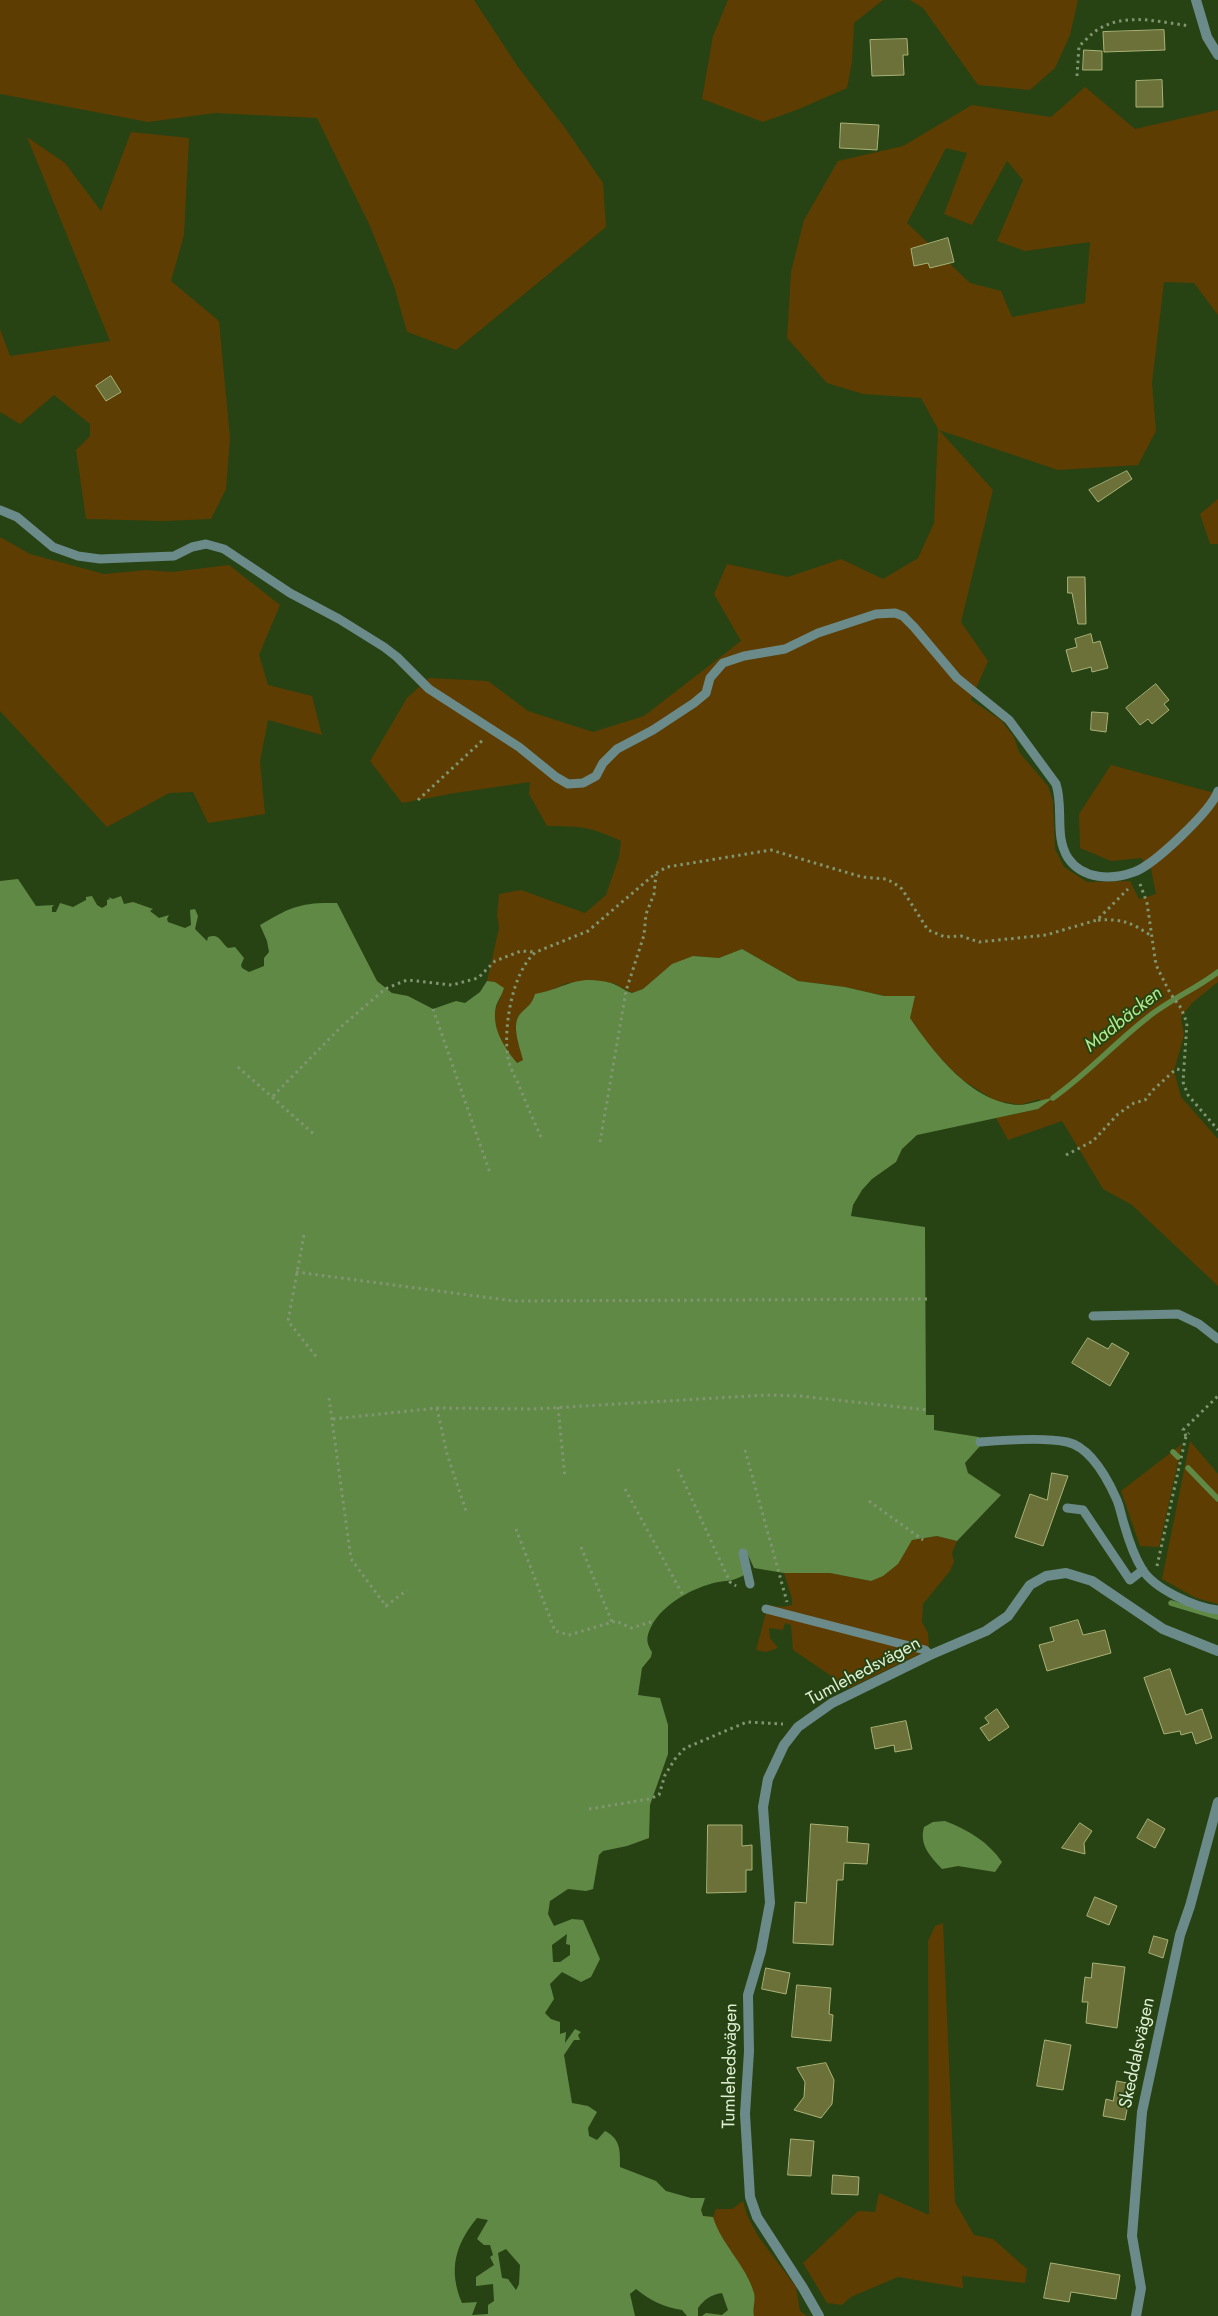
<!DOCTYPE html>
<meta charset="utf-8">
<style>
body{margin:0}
canvas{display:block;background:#274213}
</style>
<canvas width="1218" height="2316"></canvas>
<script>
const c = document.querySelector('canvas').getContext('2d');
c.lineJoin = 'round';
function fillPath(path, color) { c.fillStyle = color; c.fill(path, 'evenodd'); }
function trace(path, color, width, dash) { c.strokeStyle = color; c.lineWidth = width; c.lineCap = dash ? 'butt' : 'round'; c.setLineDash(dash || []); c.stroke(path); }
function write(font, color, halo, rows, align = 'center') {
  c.font = font + ' Jost,sans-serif'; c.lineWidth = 4; c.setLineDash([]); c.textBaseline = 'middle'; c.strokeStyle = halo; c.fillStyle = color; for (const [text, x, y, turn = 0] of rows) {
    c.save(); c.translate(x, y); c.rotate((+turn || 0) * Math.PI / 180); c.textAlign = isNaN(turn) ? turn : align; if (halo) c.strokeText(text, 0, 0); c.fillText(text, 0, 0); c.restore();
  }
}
fillPath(new Path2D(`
 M0,0H474L518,67L565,128L603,183L606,227L456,350L407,332L394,286L370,226L317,118L215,113L148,122L0,94Z
 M728,0H883L854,23L852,62L847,88L799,109L763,122L702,99L713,36Z
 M910,0H1078L1070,35L1055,68L1030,90L978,85L923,8Z
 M1085,87L1135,129L1218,110V315L1194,283L1164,282L1152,383L1156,431L1138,465L1058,470L939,430L993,490L961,622L988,661L971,700L1001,720L1014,737L1019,752L1048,786L1053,801L1055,849L1064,867L1087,882L1130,881L1139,899L1156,894L1151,869L1141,858L1111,861L1080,848L1079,814L1111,765L1218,794V982L1192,1003L1181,1017L1184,1035L1174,1071L1181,1097L1218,1139V1286L1132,1205L1103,1189L1062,1121L1008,1140L996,1118L1038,1109L1040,1099L1020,1105L994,1100L961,1079L933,1051L910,1018L914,996H884L845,987L798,981L742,949L719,958L693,956L657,977L643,989L632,993L613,983L600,982L567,983L550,991L535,994C532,1004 528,1006 521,1013C510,1024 520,1047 523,1060L516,1063C501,1044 486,1020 501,997L495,982L487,981L499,928L497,915L499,894L521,890L585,913L606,895L619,857L621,841C591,827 580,826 547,826L529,794L530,782L455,793L402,803L370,761L407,698L429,678L488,681L528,711L593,732L644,716L741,641L714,594L727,564L788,577L841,559L883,579L918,558L934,523L938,429L921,398L863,394L827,383L787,338L791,272L804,220L838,161L903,146L972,105L1051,117ZM946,148L967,153L944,214L972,225L1007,161L1023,180L997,241L1025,251L1090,242L1085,303L1012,317L1001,291L970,283L907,223Z
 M131,132L189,138L184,235L171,281L219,321L230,438L226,489L211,519L164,521L86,519L76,450L90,436V424L54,395L20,424L0,412V329L10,356L110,341L27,137L65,163L101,211Z
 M1218,499V544H1210L1200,514Z
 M0,537L30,554L104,574L146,570L172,572L229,565L280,605L259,655L268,685L312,696L322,735L268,720L260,761L265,814L208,823L193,792L169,793L107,827L0,711Z
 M1190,1441L1218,1474V1604L1196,1598L1162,1579Z
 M1182,1444L1159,1547L1140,1546L1121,1491Z
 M937,1536L957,1541L952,1553L954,1562L950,1571L923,1604L922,1622L928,1633L929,1647L919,1654L849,1688L793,1650L791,1625L785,1623L783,1630L769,1628L770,1638L778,1648L766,1652L756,1650L768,1605L782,1607L792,1605V1599L784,1573H830L871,1581L912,1540Z
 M943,1923L955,2202L974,2235L993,2239L1027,2269L1025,2283L962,2276L963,2288L898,2277L851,2297L842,2305L827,2303L803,2263L858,2211L875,2212L879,2193L929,2215L928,1941L935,1926Z
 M743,2201L747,2215L758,2236L796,2287L800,2311L807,2316H702L706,2313L722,2315L728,2310L705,2232L701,2210L703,2216L713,2217L716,2209H732Z`), '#5d3d01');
fillPath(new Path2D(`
 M18,879L36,906L54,905L52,907V912H56L60,903L73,907L86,900V897L92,896L97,905L102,908L107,905V900L110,899L108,897L113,899L121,896L124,904L133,902L153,909L150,911L159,918L169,915L167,919L168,922L185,928L191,925L190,910L195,909L198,916L195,929L207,941L208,937C220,933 220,942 228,948L235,947L244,958L241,965L242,968L249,972L264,966V958L269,952L267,941L260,925C290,907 301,902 337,903L377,981L392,993L408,996L433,1009L456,1001L465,1003L480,992L487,981L495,982L504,988C502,995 498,1000 496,1006C491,1028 504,1047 517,1063L523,1060C520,1047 510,1024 521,1013C528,1006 532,1004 535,994C568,988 574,974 611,983C618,985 625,991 632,993L643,989L672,964L693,956L719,958L742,949L798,981L845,987L884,996H915L910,1018C934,1053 972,1103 1019,1105C1029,1105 1042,1099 1053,1098L1038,1109L917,1135L902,1149L896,1162L872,1179L862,1190L853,1205L851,1216L925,1227L926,1415H934V1430L979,1437L980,1446L965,1463L968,1473L1001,1495L957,1541L937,1536L912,1540L898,1564L883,1576L871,1581L830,1573H784L754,1568L747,1553L744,1575C731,1582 730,1580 718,1582C694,1587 662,1604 651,1627C646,1637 646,1643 652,1652L651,1657L642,1668L638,1695L660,1698L668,1725V1754L650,1805L649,1838L627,1846L603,1851L599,1855L593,1889L586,1891L568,1889L550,1901L548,1914L554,1926L572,1919L583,1920L600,1959L591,1977L581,1982L562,1972L550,1984L554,1999L545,2013L551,2019L560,2022V2034L566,2032L565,2043L575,2029L581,2032L578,2035L580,2040H574L564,2055L572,2103L588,2106L597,2112L588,2128L589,2136L597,2140L605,2131C621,2139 620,2151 620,2167L656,2181L666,2191L691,2198H705L701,2210L703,2216L713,2217C721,2244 746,2265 754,2293C756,2300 752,2309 754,2316H702L706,2313L722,2315L728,2310L722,2293C710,2295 705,2299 698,2308V2316H687L682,2310C664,2307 651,2301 636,2289L630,2294L635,2316H0V881ZM567,1934L566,1944L570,1945V1955L560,1962H553L552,1945ZM477,2218L488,2220L477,2239L484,2245H490L493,2255L490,2257L494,2265L476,2277V2286L493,2284L494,2301L488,2305V2314L472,2315L477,2302L462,2303C448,2270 455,2245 477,2218ZM506,2249L520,2265L519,2284L516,2290L508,2279L502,2278L498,2253Z
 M945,1821C969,1830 988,1842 1002,1862L995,1872L958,1866L942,1869C930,1856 919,1845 924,1827L933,1822Z`), '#608946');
trace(new Path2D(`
 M1053,1098C1087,1074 1115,1043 1147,1018C1169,1000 1196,989 1218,972
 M1173,1452L1178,1457
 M1188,1468L1218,1499
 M1171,1603L1218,1617`), '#608946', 5.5);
const building = new Path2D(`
 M1164,30L1165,50L1104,52L1103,32Z
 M907,39L908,55H903L904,75L872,76L870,40Z
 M1084,50L1102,51V70H1083Z
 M1162,80L1163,107H1136V81Z
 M841,123L879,125L877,150L840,148Z
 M948,238L954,262L930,268L928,263L914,266L911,249Z
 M111,376L121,392L106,401L96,386Z
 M1127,471L1132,479L1098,502L1089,490Z
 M1068,577H1085L1086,624H1078L1072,593H1068Z
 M1091,634L1093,643L1100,641L1108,668L1092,672L1091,667L1072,672L1066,650L1077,647L1075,639Z
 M1156,684L1169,700L1164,704L1169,710L1152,724L1148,719L1140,725L1126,708Z
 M1092,712L1108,713L1106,732L1091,730Z
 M1088,1338L1108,1349L1112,1343L1129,1353L1110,1386L1072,1363Z
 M1052,1473L1068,1476L1043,1546L1015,1537L1030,1494L1047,1500Z
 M1078,1620L1083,1635L1105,1630L1111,1653L1047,1671L1039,1645L1054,1641L1050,1628Z
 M1170,1669L1186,1715L1202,1709L1212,1738L1196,1744L1192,1732L1181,1735L1180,1731L1164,1734L1144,1678Z
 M997,1709L1009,1727L989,1741L980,1728L989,1723L985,1718Z
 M906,1721L912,1749L895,1752L894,1745L875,1749L871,1728Z
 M1148,1819L1165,1829L1155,1848L1137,1838Z
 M1080,1823L1092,1831L1084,1843L1085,1854L1062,1848Z
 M811,1824L848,1827L847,1842L869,1844L867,1864L844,1863L843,1880H837L833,1945L793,1943L795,1902L806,1903Z
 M708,1825H742V1846L752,1845V1870H746V1892L707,1893Z
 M1095,1897L1117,1906L1109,1925L1087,1916Z
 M1154,1936L1168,1940L1163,1958L1149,1953Z
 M1093,1963L1125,1967L1117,2028L1086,2023L1088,2002H1082L1085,1977L1091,1978Z
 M766,1968L790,1973L786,1994L762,1989Z
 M797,1985L831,1988L829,2014L833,2015L831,2041L792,2037Z
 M1045,2040L1071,2045L1063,2090L1037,2086Z
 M826,2063L834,2080L832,2104L821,2118L794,2110L804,2097L805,2082L797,2068Z
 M1117,2081L1132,2084L1125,2120L1103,2116L1106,2099L1113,2101Z
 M791,2139L814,2141L811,2176L788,2175Z
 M833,2175L859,2177L858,2195L832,2194Z
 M1051,2263L1120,2275L1116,2299L1071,2292L1069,2302L1044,2298Z`);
fillPath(building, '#6b7138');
trace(building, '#aab277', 1);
trace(new Path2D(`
 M1077,76L1079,46C1085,41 1091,34 1097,30C1125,12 1160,22 1190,26
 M418,800L484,739
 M1140,884L1147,903L1156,965L1170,993L1181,1008L1187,1023L1183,1082L1188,1095L1218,1130
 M1098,920C1123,919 1130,922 1150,935
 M433,1009L490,1173
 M238,1067L316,1136
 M273,1096L342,1026L385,989L407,980L452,985L478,978L495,961L521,951L535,952
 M541,1137C533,1119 525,1101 518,1083C514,1075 509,1066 508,1058C503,1029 512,971 536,952L588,931L656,873L667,867L771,850L862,877L886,879L894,883L902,889L928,930L945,937L961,936L979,942L1046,935L1097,920L1128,889
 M600,1142L626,991L644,935L646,914L654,894L656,874
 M1066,1155L1093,1141L1118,1114L1134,1103L1145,1100L1153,1090L1176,1069L1183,1070
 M304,1235L288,1321L318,1359
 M296,1272L514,1301L927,1299
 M329,1398L351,1559L386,1606L407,1590
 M558,1407L565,1478
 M437,1408L447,1454L466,1511
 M333,1419L437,1408L534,1409L766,1395L800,1396L927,1410
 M1186,1436L1183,1430L1218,1396
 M745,1450L787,1602
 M678,1469L730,1582L736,1586
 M625,1489L684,1597
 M869,1501L923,1540
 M516,1529L555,1631L569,1635L616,1621L631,1628L654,1621
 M581,1547L612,1622
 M1157,1566L1186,1436L1189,1433
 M589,1809L649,1799L659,1795L665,1775L675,1759L685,1748L747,1722L783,1724`), '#809671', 3, [2.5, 4]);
trace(new Path2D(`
 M0,510L17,517L53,547L78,556L100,559L174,556L192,547L206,544L224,549L290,593L339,619L384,647L397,657L429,689L519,747L556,777L568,784L583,783L596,776L603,763L617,749L653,730L694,703L706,693L710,678L723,663L744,656L785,649L818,633L876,614L895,613L903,616L914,627L957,678L1009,720L1056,784C1064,808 1054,836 1068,858C1083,880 1112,880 1134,872C1154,865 1211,811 1218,791
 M1093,1316L1178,1314L1199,1324L1218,1339
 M980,1442C1004,1440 1044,1437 1067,1442C1090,1447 1107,1478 1116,1498C1120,1506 1121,1515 1124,1524C1128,1538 1134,1556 1142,1569C1154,1589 1196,1608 1218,1610
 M1067,1508L1083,1510L1130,1580L1143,1570
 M743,1553L750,1584
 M766,1609L925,1650L930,1655`), '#6b8b8a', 9);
trace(new Path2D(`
 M1196,0L1207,37L1218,55
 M819,2316L803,2288L757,2217L750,2197L745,2114L749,2051L748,1995L761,1951L770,1903L763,1807L768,1779L784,1745L798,1727L832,1703L930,1655L986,1631L1008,1616L1030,1585L1046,1576L1066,1573L1092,1581L1163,1629L1218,1651
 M1136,2316L1141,2288L1132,2236L1142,2112L1180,1935L1190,1906L1218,1802`), '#6b8b8a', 10);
write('18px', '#deefd4', '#274213', [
 ["Tumlehedsvägen",864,1672,-28],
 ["Skeddalsvägen",1138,2053,-78],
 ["Tumlehedsvägen",731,2066,-89]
]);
write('italic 19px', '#afea8c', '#274213', [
 ["Madbäcken",1124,1020,-38]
]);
</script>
